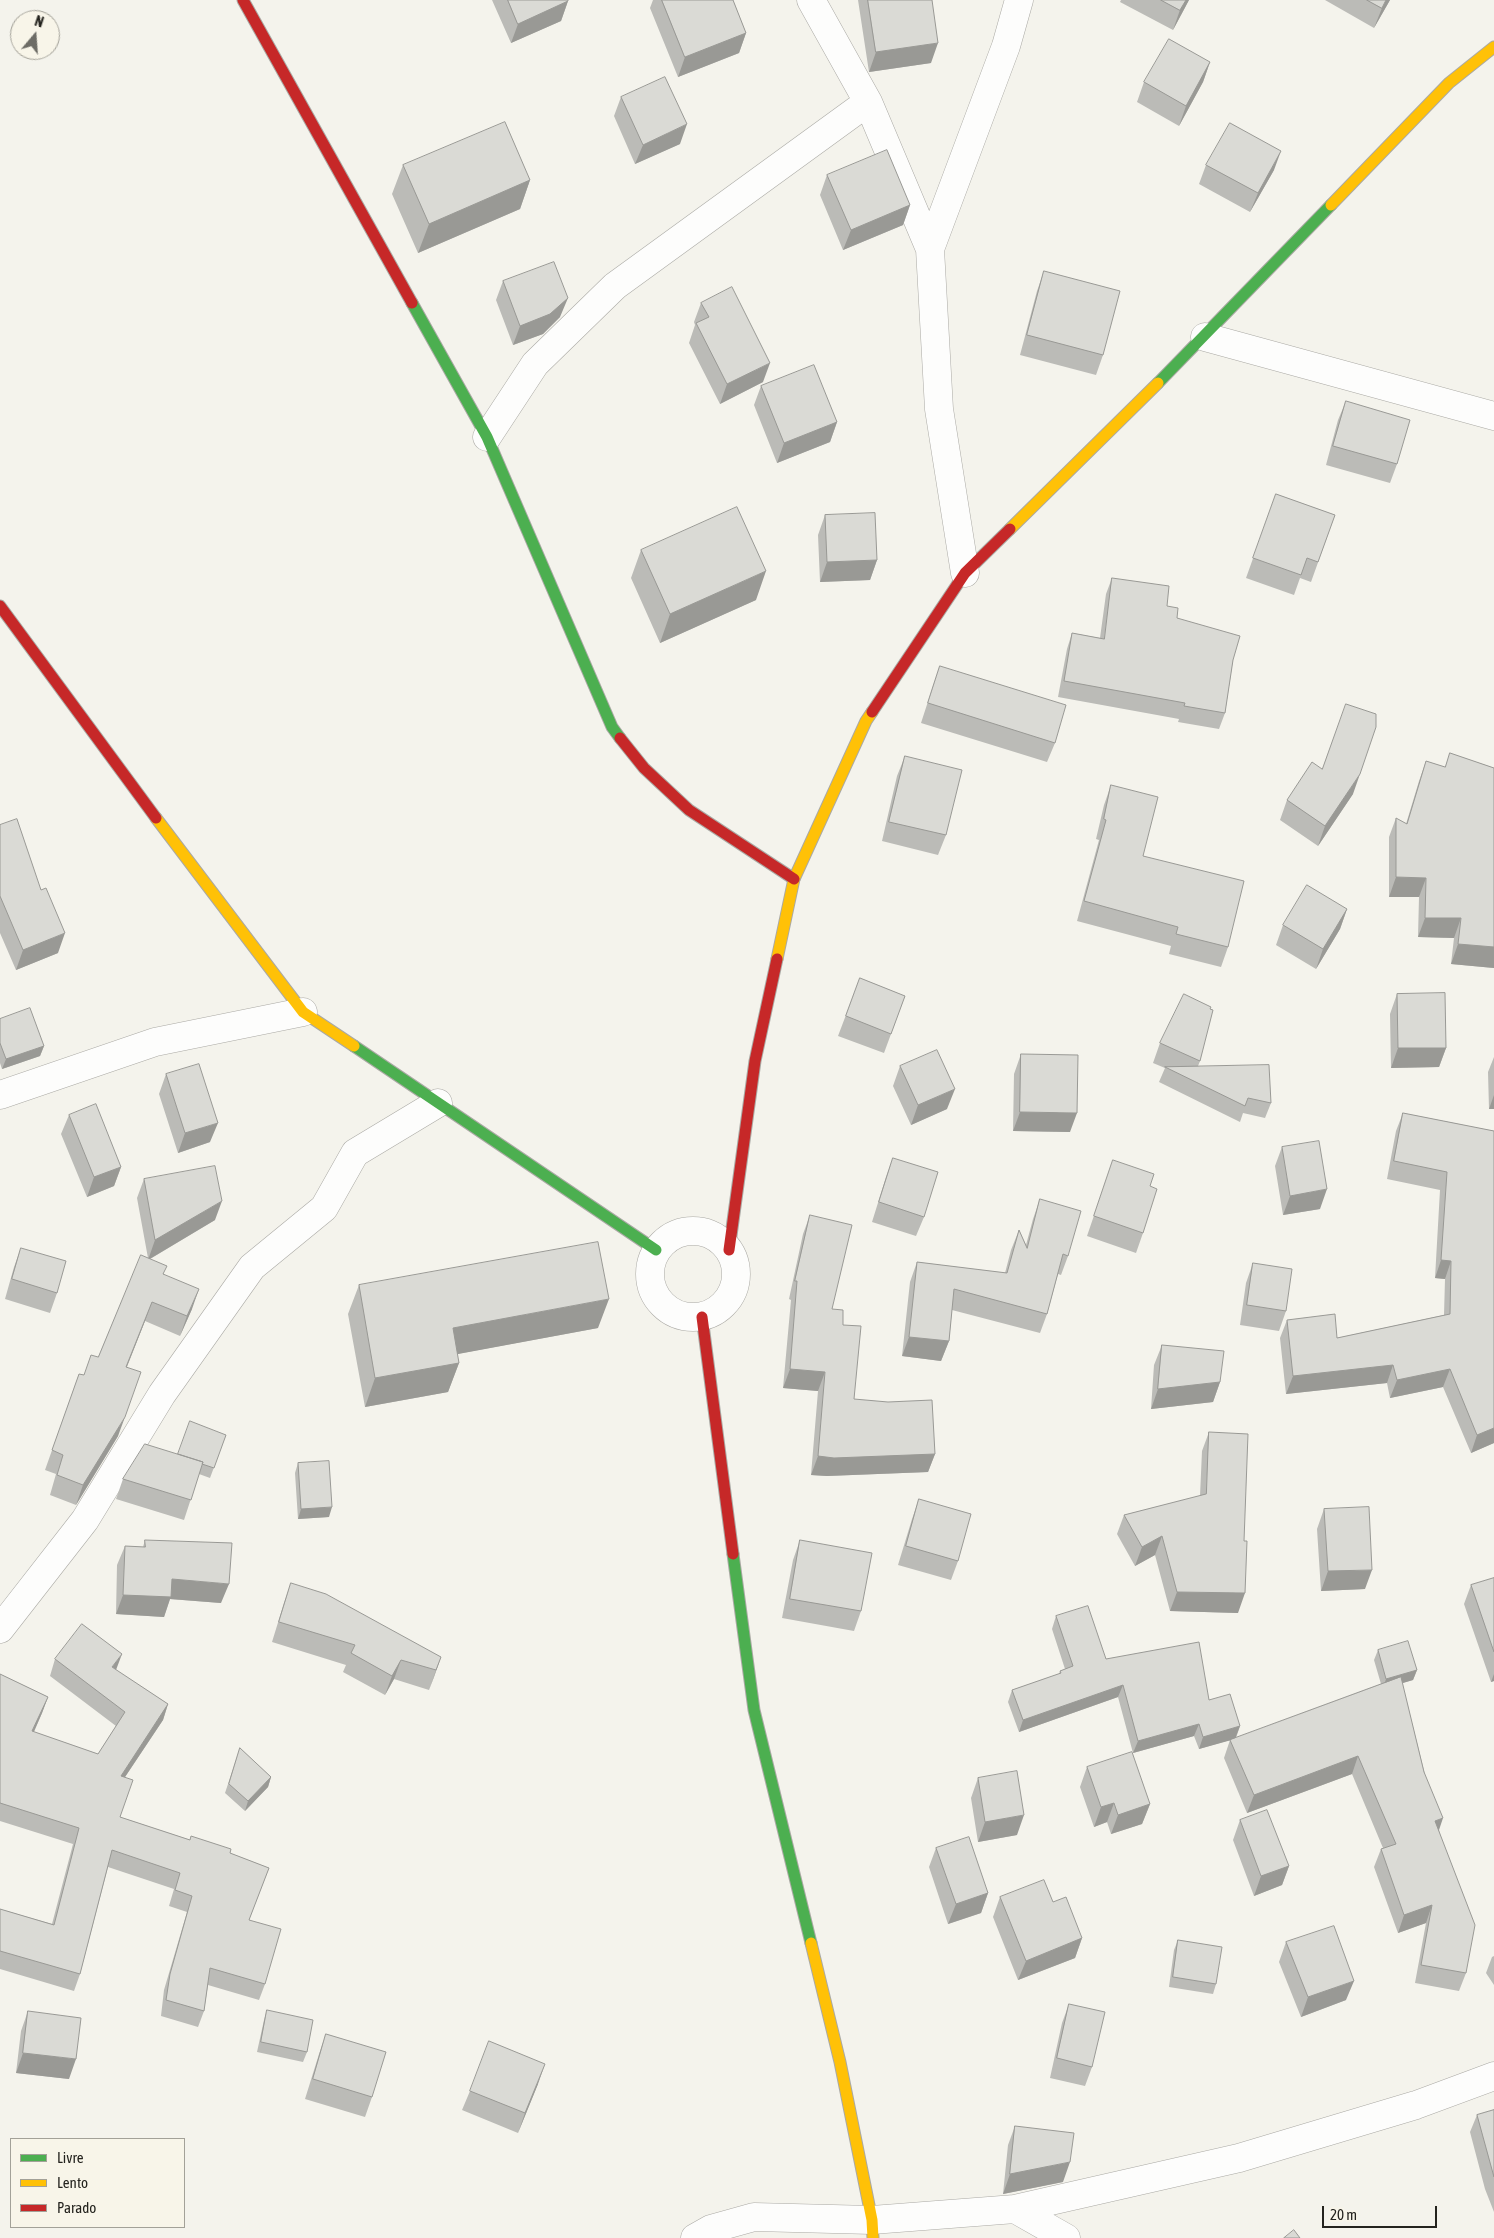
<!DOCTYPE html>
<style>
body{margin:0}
#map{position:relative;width:1494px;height:2238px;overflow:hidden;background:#f4f3ec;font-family:"Asap Condensed",sans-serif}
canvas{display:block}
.legend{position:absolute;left:10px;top:2138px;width:175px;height:90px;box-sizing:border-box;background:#f8f5e9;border:1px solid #a3a198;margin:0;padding:6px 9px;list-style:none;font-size:15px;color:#24231e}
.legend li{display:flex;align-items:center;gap:10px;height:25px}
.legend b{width:25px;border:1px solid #a3a198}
.north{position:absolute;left:10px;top:10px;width:50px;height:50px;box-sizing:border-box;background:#f8f5e9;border:1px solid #a3a198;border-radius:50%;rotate:18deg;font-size:14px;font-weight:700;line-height:20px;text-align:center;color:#24231e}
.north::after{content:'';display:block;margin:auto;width:18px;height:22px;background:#6d6c66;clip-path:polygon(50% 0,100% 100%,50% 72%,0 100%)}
.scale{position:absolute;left:1322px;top:2206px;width:115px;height:22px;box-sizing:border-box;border:2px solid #24231e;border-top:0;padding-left:6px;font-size:15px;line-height:18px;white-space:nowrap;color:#24231e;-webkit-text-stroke:4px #f8f5e9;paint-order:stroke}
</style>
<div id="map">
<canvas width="1494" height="2238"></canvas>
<ul class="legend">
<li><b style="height:6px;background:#4caf50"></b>Livre</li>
<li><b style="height:6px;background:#ffc107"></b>Lento</li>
<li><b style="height:6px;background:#c62828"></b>Parado</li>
</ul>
<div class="north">N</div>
<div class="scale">20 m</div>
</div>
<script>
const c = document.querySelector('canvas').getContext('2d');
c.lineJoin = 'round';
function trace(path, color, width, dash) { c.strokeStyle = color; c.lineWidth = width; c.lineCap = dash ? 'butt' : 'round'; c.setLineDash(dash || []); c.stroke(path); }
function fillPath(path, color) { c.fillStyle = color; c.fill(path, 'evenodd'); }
const street = new Path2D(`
 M811,0L868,102L930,249
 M1205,337L1494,416
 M487,437L535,364L615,286L868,102
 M965,573L939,409L930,249L1006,46L1019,0
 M0,1095L155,1042L303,1012
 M650 1274a43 43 0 1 1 86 0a43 43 0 1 1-86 0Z
 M0,1629L85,1520L162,1394L252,1267L324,1208L355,1153L438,1103
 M1015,2209L1239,2158L1416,2105L1494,2076
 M695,2238L711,2229L754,2217L872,2220L1015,2209L1066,2238`);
const fast = new Path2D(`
 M412,303L487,437L612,727L620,738
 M1158,383L1331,205
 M354,1046L656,1250
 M733,1554L754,1710L811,1943`);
const slow = new Path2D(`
 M1331,205L1449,83L1494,47
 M1010,529L1158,383
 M156,818L303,1012L354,1046
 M777,959L794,879L866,721L872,712
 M811,1943L840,2062L872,2220L873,2238`);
const jam = new Path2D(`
 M243,0L412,303
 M0,606L156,818
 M872,712L965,573L1010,529
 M620,738L644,768L689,810L794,879
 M729,1250L755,1061L777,959
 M702,1317L733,1554`);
trace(street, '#aaa9a4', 29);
trace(fast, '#aaa9a4', 13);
trace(slow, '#aaa9a4', 13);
trace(jam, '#aaa9a4', 13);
trace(street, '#fdfdfc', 28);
trace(fast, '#4caf50', 11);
trace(slow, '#ffc107', 11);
trace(jam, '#c62828', 11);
fillPath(new Path2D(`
 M492,0H568V1L561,21L511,43Z
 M653,0H733L746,33L739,53L678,77L650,8Z
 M858,0H932L931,63L869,72Z
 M1121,0H1189L1173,30L1120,2Z
 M1325,0H1390L1374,28Z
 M1210,62L1203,82L1179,126L1137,102L1144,82Z
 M621,97L680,144L635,164L614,116Z
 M403,165L530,180L520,209L418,253L392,194Z
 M1206,165L1274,170L1250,212L1199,184Z
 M827,175L910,205L903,225L843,250L820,195Z
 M1044,271L1103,355L1096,375L1020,355L1037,291Z
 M503,281L560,317L543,334L513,345L496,300Z
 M701,303L763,382L720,404L689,343L695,325L694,322Z
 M761,386L837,422L830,442L777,463L754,405Z
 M1346,401L1397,464L1390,483L1326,465L1338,420Z
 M1276,494L1335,515L1311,582L1300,578L1294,595L1246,578Z
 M825,515L877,560L870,580L820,582L818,535Z
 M641,550L756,600L660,643L631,578Z
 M1112,578L1167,606L1177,618L1233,660L1225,713L1219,729L1178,722L1179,719L1058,697L1067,649L1072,633L1100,638L1106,594Z
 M940,666L1055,743L1047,762L921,723L933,686Z
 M1450,753L1494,768V968L1451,964L1454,938L1418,937L1419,897H1389V837L1396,818L1406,824L1419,781L1426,761L1445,767Z
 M905,756L946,835L938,855L882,841L897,776Z
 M1322,769L1353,794L1318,846L1280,820L1287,800Z
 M1111,785L1143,856L1228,947L1221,967L1169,954L1171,946L1077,921L1099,840L1096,839L1104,805Z
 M0,825L58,953L16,970L0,933Z
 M1347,909L1340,929L1316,969L1276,945L1283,925Z
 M860,978L905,996L884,1053L838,1036Z
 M1397,994L1446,1048L1439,1067L1391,1068L1390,1014Z
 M1210,1009L1200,1061L1198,1066L1271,1103L1265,1118L1243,1113L1240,1122L1159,1082L1165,1068L1153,1063L1160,1043Z
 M0,1019L44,1046L40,1056L2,1069L0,1063Z
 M1021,1054L1070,1132L1013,1131L1014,1074Z
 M1494,1057V1109H1489L1488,1072Z
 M900,1066L947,1109L911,1125L893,1086Z
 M166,1074L210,1142L178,1153L159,1094Z
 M1403,1113L1494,1131V1443L1471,1453L1443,1387L1390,1398L1387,1383L1286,1394L1280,1338L1287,1320L1337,1338L1444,1315L1445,1279L1435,1278L1440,1190L1387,1179L1396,1131Z
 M69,1115L121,1167L114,1186L87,1197L61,1134Z
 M1282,1147L1320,1209L1283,1215L1275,1166Z
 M893,1158L924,1217L916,1236L872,1222L886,1177Z
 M1113,1160L1150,1186L1143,1233L1136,1253L1087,1236Z
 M144,1179L215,1220L150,1259L164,1274L192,1309L180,1336L145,1321L127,1367L118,1436L76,1505L50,1495L56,1474L45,1470L79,1374L84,1375L98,1357L148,1258L137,1198Z
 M1040,1199L1068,1256L1061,1275L1058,1274L1047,1314L1040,1333L952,1310L949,1341L941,1361L902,1356L910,1282L917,1262L1005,1273L1011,1250L1019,1230L1026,1245L1033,1219Z
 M810,1215L832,1309L843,1325L854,1399L935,1454L928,1472L827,1476L811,1475L818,1391L783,1388L791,1300L789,1299L803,1234Z
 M21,1248L57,1293L50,1313L5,1299L14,1267Z
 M1253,1263L1286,1311L1279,1331L1240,1325L1246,1283Z
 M359,1285L598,1328L457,1354L459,1363L448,1392L365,1407L348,1314Z
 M1162,1345L1220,1382L1213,1402L1151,1409L1154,1365Z
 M1209,1432L1238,1613L1170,1611L1155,1555L1135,1566L1117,1534L1124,1515L1200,1496L1202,1451Z
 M226,1435L210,1478L199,1474L184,1520L116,1499L123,1479L178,1454Z
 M298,1463L329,1517L298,1519L295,1473Z
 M919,1499L958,1561L951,1580L898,1565L912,1519Z
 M1324,1509L1365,1589L1321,1591L1317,1529Z
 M145,1540L221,1603L170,1599L164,1617L116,1614L117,1565L125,1546L143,1547Z
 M800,1540L861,1611L854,1631L782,1618L793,1560Z
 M1494,1578V1681L1491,1682L1464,1604L1471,1585Z
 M291,1583L441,1657L429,1690L394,1679L385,1695L343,1672L346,1665L272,1642L284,1603Z
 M1056,1616L1106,1659L1209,1700L1240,1726L1236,1738L1381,1684L1374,1660L1378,1650L1417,1670L1413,1680L1402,1683L1439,1830L1466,1973L1459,1991L1415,1983L1426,1923L1398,1933L1374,1867L1381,1849L1383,1848L1352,1774L1247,1813L1224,1758L1230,1740L1199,1749L1194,1736L1133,1753L1118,1697L1019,1732L1008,1702L1012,1690L1059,1674L1060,1671L1065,1669L1052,1629Z
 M55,1659L116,1670L168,1704L163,1720L125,1777L120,1817L230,1853L269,1868L249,1920L265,1984L259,2000L208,1985L204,2011L198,2027L161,2016L164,1990L187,1912L169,1906L174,1889L108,1867L80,1974L74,1991L0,1969V1909L52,1924L73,1844L0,1821V1674L48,1697L42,1713L34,1732L98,1754L116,1726L50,1676Z
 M240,1748L271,1777L268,1787L245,1811L225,1793Z
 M1087,1767L1150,1804L1142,1824L1111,1834L1107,1822L1094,1827L1080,1787Z
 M978,1778L1017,1835L978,1842L971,1798Z
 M1240,1820L1289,1866L1282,1885L1254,1896L1233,1840Z
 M936,1848L988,1893L981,1913L948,1924L929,1867Z
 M1000,1897L1082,1938L1075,1958L1018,1980L993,1917Z
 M1178,1940L1216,1984L1213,1994L1169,1987L1174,1950Z
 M1286,1942L1346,2000L1301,2017L1279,1962Z
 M1494,1956V1985L1486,1973L1492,1957Z
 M1069,2004L1092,2067L1085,2086L1050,2078L1062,2023Z
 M267,2010L307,2052L303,2062L257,2052L264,2020Z
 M28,2011L69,2079L16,2073L21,2031Z
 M326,2034L372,2097L365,2117L305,2099L319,2054Z
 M538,2084L518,2133L462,2110L470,2091Z
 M1494,2110V2212L1485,2189L1470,2132L1477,2115Z
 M1015,2126L1063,2182L1003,2194L1008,2145Z`), '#bbbbb7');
fillPath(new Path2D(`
 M1186,0H1189L1173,30L1180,10Z
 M1386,0H1390L1374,28L1382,8Z
 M568,1L561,21L511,43L518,24Z
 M746,33L739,53L678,77L685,57Z
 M938,43L931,63L869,72L876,52Z
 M1210,62L1203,82L1179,126L1186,106Z
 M687,124L680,144L635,164L643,145Z
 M1281,151L1274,170L1250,212L1258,193Z
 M530,180L520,209L418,253L429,224Z
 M910,205L903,225L843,250L851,230Z
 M568,298L560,317L543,334L513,345L520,326Z
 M770,363L763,382L720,404L727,384Z
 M837,422L830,442L777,463L784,443Z
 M877,560L870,580L820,582L827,562Z
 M766,571L756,600L660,643L670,614Z
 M1360,774L1353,794L1318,846L1325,826Z
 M1396,877L1426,878L1419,897H1389Z
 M1347,909L1340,929L1316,969L1323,949Z
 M1425,918H1461L1454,938L1418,937Z
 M65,933L58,953L16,970L23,950Z
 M1458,944L1494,947V968L1451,964Z
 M44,1046L40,1056L2,1069L6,1059Z
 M1398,1048H1446L1439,1067L1391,1068Z
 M955,1089L947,1109L911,1125L918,1105Z
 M1494,1095V1109H1489Z
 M1020,1112L1077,1113L1070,1132L1013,1131Z
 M218,1123L210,1142L178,1153L185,1133Z
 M121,1167L114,1186L87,1197L94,1177Z
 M1327,1189L1320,1209L1283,1215L1290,1196Z
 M222,1201L215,1220L148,1260L155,1240Z
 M1441,1260L1451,1261L1445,1279L1435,1278Z
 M199,1289L192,1309L180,1336L187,1316Z
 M609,1299L598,1328L442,1357L453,1328Z
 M152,1302L145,1321L119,1386L126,1367Z
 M909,1337L949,1341L941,1361L902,1356Z
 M459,1363L448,1392L365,1407L375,1378Z
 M1393,1365L1387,1383L1286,1394L1293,1376Z
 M790,1369L825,1372L818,1391L783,1388Z
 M1450,1369L1443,1387L1390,1398L1397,1380Z
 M1220,1382L1213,1402L1151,1409L1158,1389Z
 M125,1417L118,1436L76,1505L83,1485Z
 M1494,1428V1443L1471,1453L1477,1435Z
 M935,1454L928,1472L827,1476L811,1475L818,1456Z
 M332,1507L329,1517L298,1519L301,1509Z
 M1162,1536L1155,1555L1135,1566L1142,1547Z
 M1372,1570L1365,1589L1321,1591L1328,1571Z
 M172,1579L229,1584L221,1603L170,1599L164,1617L116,1614L123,1595Z
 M1177,1592L1245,1593L1238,1613L1170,1611Z
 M122,1654L116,1670L112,1667Z
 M441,1657L434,1677L429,1690L436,1670Z
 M401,1660L394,1679L385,1695L392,1676Z
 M1417,1670L1413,1680L1383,1689L1386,1679Z
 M1494,1674V1681L1491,1682Z
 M1123,1685L1118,1697L1019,1732L1023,1720Z
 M48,1697L42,1713L27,1747L32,1731Z
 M168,1704L163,1720L115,1792L121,1776Z
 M1199,1724L1194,1736L1133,1753L1138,1741Z
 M1240,1726L1235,1739L1199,1749L1203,1737Z
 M1358,1756L1352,1774L1247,1813L1254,1795Z
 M271,1777L268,1787L245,1811L248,1801Z
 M1114,1803L1107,1822L1094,1827L1101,1807Z
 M1150,1804L1142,1824L1111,1834L1118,1815Z
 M1024,1815L1017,1835L978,1842L985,1822Z
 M1443,1818L1437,1836L1435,1821Z
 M1289,1866L1282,1885L1254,1896L1261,1876Z
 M988,1893L981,1913L948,1924L956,1904Z
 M1432,1905L1426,1923L1398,1933L1404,1915Z
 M1082,1938L1075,1958L1018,1980L1026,1961Z
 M1354,1981L1346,2000L1301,2017L1308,1997Z
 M23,2053L76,2059L69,2079L16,2073Z
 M545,2064L538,2084L518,2133L525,2113Z
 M1070,2162L1063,2182L1003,2194L1010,2174Z`), '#999995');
const building = new Path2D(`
 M508,0H568V1L518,24Z
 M662,0H733L746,33L685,57Z
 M868,0H932L938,43L876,52Z
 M1161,0H1186L1180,10Z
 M1367,0H1386L1382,8Z
 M1169,39L1210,62L1186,106L1144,82Z
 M665,77L687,124L643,145L621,97Z
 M505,122L530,180L429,224L403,165Z
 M1230,123L1281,151L1258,193L1206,165Z
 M887,150L910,205L851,230L827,175Z
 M554,262L568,298L550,314L520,326L503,281Z
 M1044,271L1120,291L1103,355L1027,335Z
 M732,287L770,363L727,384L696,323L709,317L701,303Z
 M814,365L837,422L784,443L761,386Z
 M1346,401L1410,420L1397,464L1333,446Z
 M1276,494L1335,515L1318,562L1307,558L1301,575L1253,558Z
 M737,507L766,571L670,614L641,550Z
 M875,513L877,560L827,562L825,515Z
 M1112,578L1169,586L1167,606L1178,608L1177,618L1240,636L1233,660L1225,713L1184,706L1185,703L1064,681L1072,633L1104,639Z
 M940,666L1066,705L1055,743L928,703Z
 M1346,704L1376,714V727L1360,774L1325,826L1287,800L1312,762L1322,769Z
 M1450,753L1494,768V947L1458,944L1461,918H1425L1426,878L1396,877V818L1407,824L1426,761L1445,767Z
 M905,756L962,770L946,835L889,822Z
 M1111,785L1158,797L1143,856L1244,881L1228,947L1176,934L1178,927L1084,901L1106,820L1104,819Z
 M17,819L41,890L46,888L65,933L23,950L0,896V825Z
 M1307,885L1347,909L1323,949L1283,925Z
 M860,978L905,996L891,1034L846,1016Z
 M1445,993L1446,1048H1398L1397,994Z
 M1184,994L1211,1007L1210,1009L1213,1010L1200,1061L1160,1043Z
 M30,1008L44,1046L6,1059L0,1043V1019Z
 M937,1050L955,1089L918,1105L900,1066Z
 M1021,1054L1078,1055L1077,1113L1020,1112Z
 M199,1064L218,1123L185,1133L166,1074Z
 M1269,1065L1271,1103L1248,1098L1245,1106L1165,1067Z
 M96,1104L121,1167L94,1177L69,1115Z
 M1403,1113L1494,1131V1428L1477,1435L1450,1369L1397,1380L1393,1365L1293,1376L1287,1320L1335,1314L1337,1338L1450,1314L1451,1261L1441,1260L1447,1172L1394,1161Z
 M1319,1141L1327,1189L1290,1196L1282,1147Z
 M893,1158L938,1172L924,1217L879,1202Z
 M1113,1160L1154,1174L1150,1186L1157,1189L1143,1233L1094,1216Z
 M215,1166L222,1201L155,1240L144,1179Z
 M1040,1199L1081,1211L1068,1256L1063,1254L1047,1314L954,1289L949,1341L909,1337L917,1262L1007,1273L1019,1230L1027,1248Z
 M810,1215L852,1225L832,1309L843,1310V1325L861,1326L854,1399L888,1402L932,1400L935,1454L834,1458L818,1456L825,1372L790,1369L797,1281H795Z
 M598,1242L609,1299L453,1328L459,1363L375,1378L359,1285Z
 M21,1248L66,1261L57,1293L12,1279Z
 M141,1255L167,1266L163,1274L199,1289L187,1316L152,1302L126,1367L141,1372L125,1417L83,1485L57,1475L63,1455L52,1450L79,1374L84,1375L91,1355L98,1357Z
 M1253,1263L1292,1269L1286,1311L1247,1305Z
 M1162,1345L1224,1351L1220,1382L1158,1389Z
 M190,1421L226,1435L214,1468L202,1464L203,1462L178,1454Z
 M1209,1432L1248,1434L1244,1541H1247L1245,1593L1177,1592L1162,1536L1142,1547L1124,1515L1206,1494Z
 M145,1444L203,1462L191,1500L123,1479Z
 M329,1461L332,1507L301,1509L298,1463Z
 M919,1499L971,1514L958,1561L906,1546Z
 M1369,1507L1372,1570L1328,1571L1324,1509Z
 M145,1540L232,1543L229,1584L172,1579L171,1597L123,1595L125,1546L145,1547Z
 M800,1540L872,1553L861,1611L790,1599Z
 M1494,1578V1652L1471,1585Z
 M291,1583L326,1594L441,1657L436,1670L401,1660L392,1676L351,1653L355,1645L279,1622Z
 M1088,1606L1106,1659L1199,1642L1209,1700L1230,1694L1240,1726L1203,1737L1199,1724L1138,1741L1123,1685L1023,1720L1012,1690L1061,1673L1060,1671L1073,1666L1056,1616Z
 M82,1624L122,1654L112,1667L168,1704L121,1776L133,1780L120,1817L190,1840L191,1836L231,1849L230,1853L269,1868L249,1920L281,1929L265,1984L210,1968L204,2011L166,2000L170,1974L192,1896L175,1890L180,1873L112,1850L80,1974L0,1951V1909L54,1925L79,1828L0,1803V1674L48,1697L32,1731L98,1754L125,1712L55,1659Z
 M1408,1641L1417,1670L1386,1679L1378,1650Z
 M1401,1677L1424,1772L1443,1818L1435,1821L1475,1925L1466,1973L1421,1965L1432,1905L1404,1915L1381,1849L1396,1844L1358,1756L1254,1795L1230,1740Z
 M240,1748L271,1777L248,1801L229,1784Z
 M1132,1752L1150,1804L1118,1815L1114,1803L1101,1807L1087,1767Z
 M1017,1771L1024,1815L985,1822L978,1778Z
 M1267,1810L1289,1866L1261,1876L1240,1820Z
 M969,1837L988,1893L956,1904L936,1848Z
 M1044,1880L1053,1902L1066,1897L1082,1938L1026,1961L1000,1897Z
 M1334,1926L1354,1981L1308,1997L1286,1942Z
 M1178,1940L1222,1947L1216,1984L1173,1977Z
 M1069,2004L1105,2012L1092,2067L1057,2058Z
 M267,2010L313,2020L307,2052L261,2042Z
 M28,2011L81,2018L76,2059L23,2053Z
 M326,2034L386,2052L372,2097L313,2079Z
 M489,2041L545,2064L525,2113L470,2091Z
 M1494,2110V2177L1477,2115Z
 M1015,2126L1074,2133L1070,2162L1010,2174Z
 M1294,2230L1300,2238H1284Z`);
fillPath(building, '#dadad5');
trace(building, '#999995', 1);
</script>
